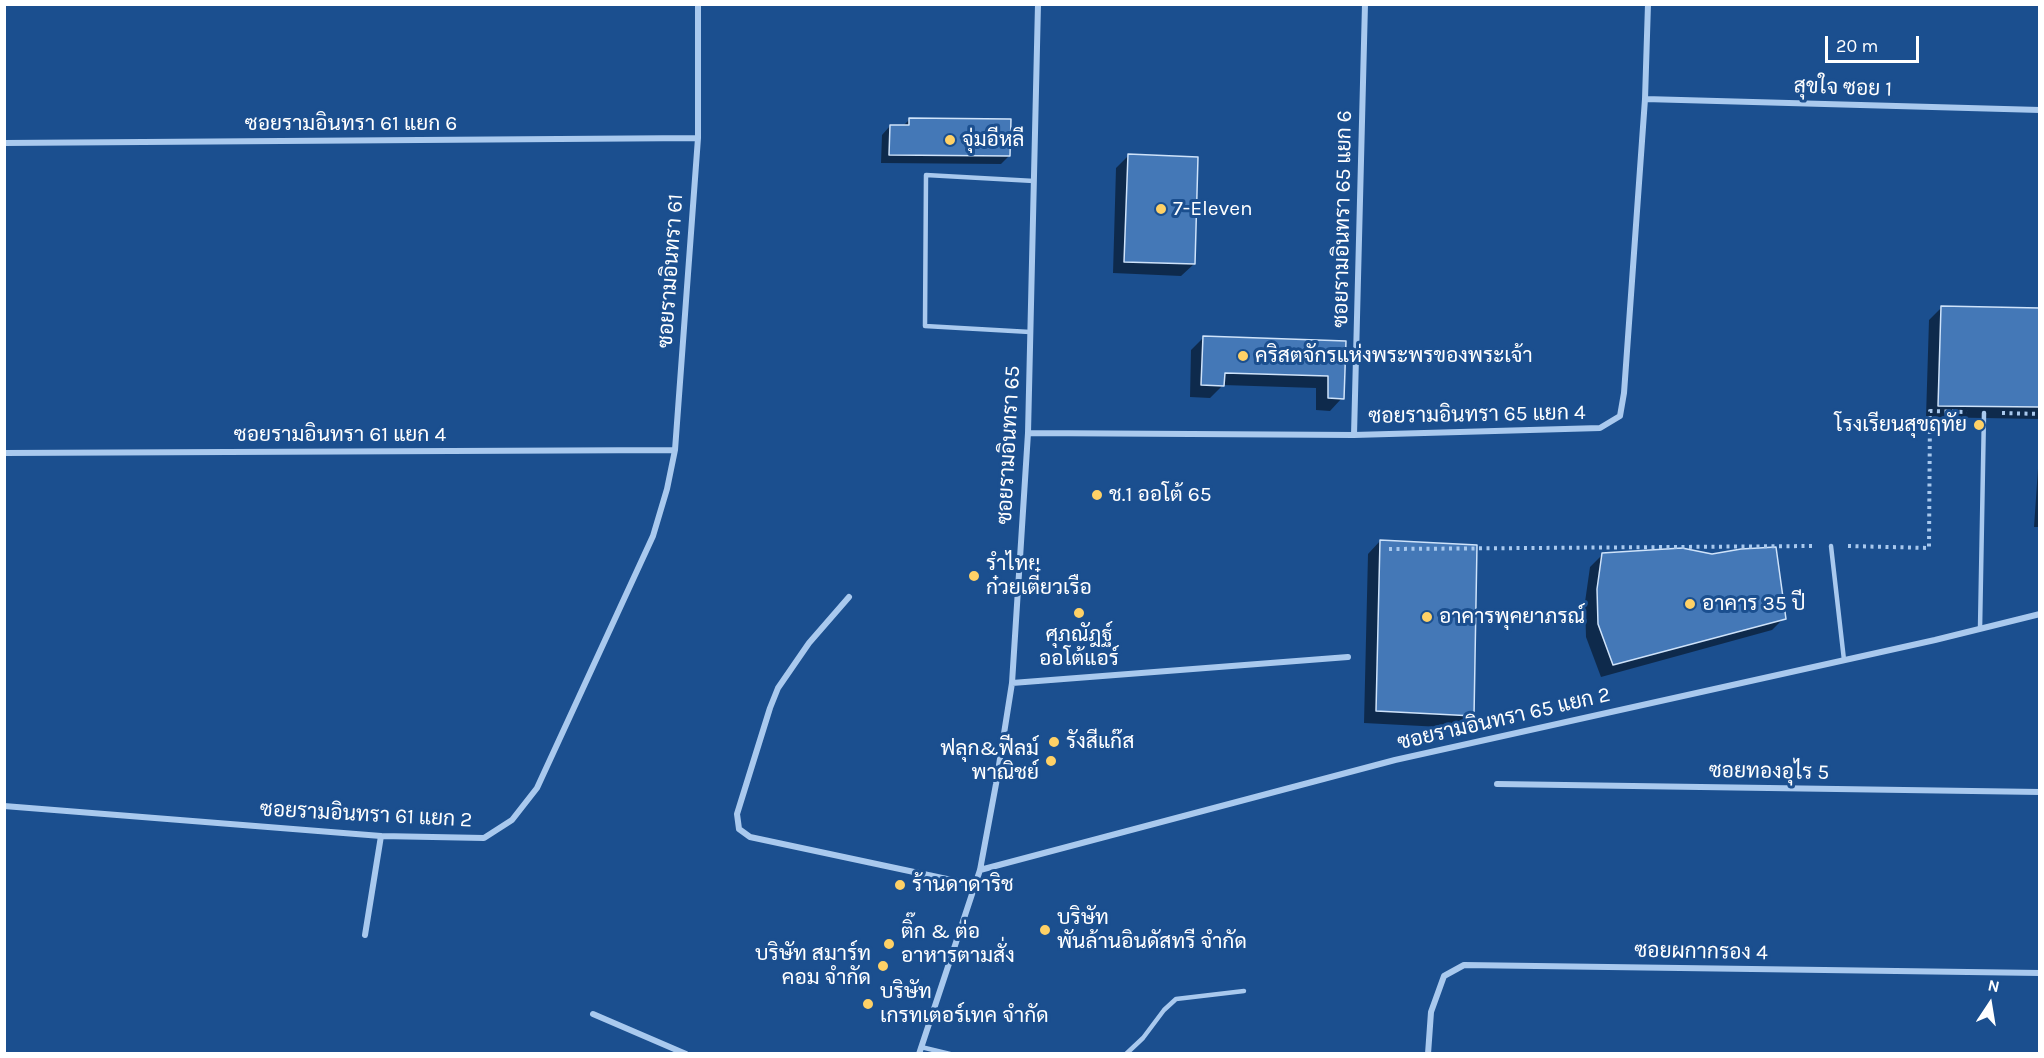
<!DOCTYPE html>
<meta charset="utf-8">
<style>
body{margin:0}
#map{position:relative;width:2044px;height:1058px;overflow:hidden;background:#1b4f8f;font-family:Karla,sans-serif}
canvas{display:block}
.frame{position:absolute;inset:0;border:6px solid #fff;pointer-events:none}
.north{position:absolute;left:1960px;top:974px;width:60px;height:60px;-webkit-text-stroke:4px #1b4f8f;paint-order:stroke;rotate:12deg;font-size:16px;font-weight:700;line-height:24px;text-align:center;color:#fff}
.north::after{content:'';display:block;margin:auto;width:21px;height:27px;background:#fff;clip-path:polygon(50% 0,100% 100%,50% 72%,0 100%)}
.scale{position:absolute;left:1825px;top:36px;width:94px;height:27px;box-sizing:border-box;border:3px solid #fff;border-top:0;padding-left:8px;font-size:18px;line-height:21px;white-space:nowrap;color:#fff;-webkit-text-stroke:4px #1b4f8f;paint-order:stroke}
</style>
<div id="map">
<canvas width="2044" height="1058"></canvas>
<div class="frame"></div>
<div class="north">N</div>
<div class="scale">20 m</div>
</div>
<script>
const c = document.querySelector('canvas').getContext('2d');
c.lineJoin = 'round';
function fillPath(path, color) { c.fillStyle = color; c.fill(path, 'evenodd'); }
function trace(path, color, width, dash) { c.strokeStyle = color; c.lineWidth = width; c.lineCap = dash ? 'butt' : 'round'; c.setLineDash(dash || []); c.stroke(path); }
function write(font, color, halo, rows, align = 'center') {
  c.font = font + ' Karla,Sarabun,sans-serif'; c.lineWidth = 6; c.setLineDash([]); c.textBaseline = 'middle'; c.strokeStyle = halo; c.fillStyle = color; for (const [text, x, y, turn = 0] of rows) {
    c.save(); c.translate(x, y); c.rotate((+turn || 0) * Math.PI / 180); c.textAlign = isNaN(turn) ? turn : align; if (halo) c.strokeText(text, 0, 0); c.fillText(text, 0, 0); c.restore();
  }
}
fillPath(new Path2D(`
 M910,119L1009,156L1001,164L881,163L882,135L890,126L902,127Z
 M1129,155L1194,264L1181,276L1113,273L1116,168Z
 M1942,307L2040,310V419L1926,417L1929,320Z
 M1204,337L1344,342L1342,398L1330,411L1316,410V388L1223,385L1210,398L1190,397L1191,350Z
 M2040,439V527H2034Z
 M1380,541L1473,715L1460,728L1364,723L1368,554Z
 M1603,554L1784,618L1772,630L1601,677L1586,637L1585,602L1590,567Z`), '#0007');
const building = new Path2D(`
 M909,118L1011,119L1010,156L889,155L890,125H909Z
 M1128,154L1198,157L1195,264L1124,262Z
 M1941,306L2040,308V407L1938,406Z
 M1203,336L1346,341L1344,399L1328,398V376L1225,373L1224,386L1201,385Z
 M1380,540L1477,545L1474,716L1376,711Z
 M1776,547L1786,619L1613,665L1598,624L1597,589L1602,553L1682,548L1712,554L1741,549Z`);
fillPath(building, '#4478b7');
trace(building, '#cfe3fa', 1.5);
trace(new Path2D(`
 M2002,413L2040,414
 M1848,546L1929,548L1930,411L1967,412
 M1389,549L1814,546`), '#a9c9ee', 4, [3, 4.5]);
trace(new Path2D(`
 M1030,332L925,326L926,175L1034,181
 M1831,546L1844,660
 M1980,629L1984,413
 M921,1047L950,1054
 M1126,1054L1143,1038L1164,1010L1176,999L1244,991`), '#a9c9ee', 4.5);
trace(new Path2D(`
 M1645,99L2040,110
 M4,143L698,138
 M1028,433L1354,435L1600,428L1620,416L1624,393L1645,99L1648,4
 M1354,435L1365,4
 M4,453L675,450
 M849,597L809,643L778,688L770,708L737,814L739,829L750,837L975,885
 M1012,683L1348,657
 M1497,784L2040,792
 M4,806L381,836L484,838L512,820L537,788L653,536L667,489L675,450L698,138V4
 M980,870L1395,760L1935,640L2040,614
 M365,935L381,836
 M593,1014L686,1054
 M919,1054L980,870L996,784L1012,683L1028,433L1038,4
 M1428,1054L1431,1012L1444,976L1464,965L2040,973`), '#a9c9ee', 6);
for (const [x, y, r, color] of [
 [950,140,6,"#ffd166"],
 [1161,209,6,"#ffd166"],
 [1243,356,6,"#ffd166"],
 [1979,425,6,"#ffd166"],
 [1097,495,6,"#ffd166"],
 [974,576,6,"#ffd166"],
 [1690,604,6,"#ffd166"],
 [1079,613,6,"#ffd166"],
 [1427,617,6,"#ffd166"],
 [1054,742,6,"#ffd166"],
 [1051,761,6,"#ffd166"],
 [900,885,6,"#ffd166"],
 [1045,930,6,"#ffd166"],
 [889,944,6,"#ffd166"],
 [883,966,6,"#ffd166"],
 [868,1004,6,"#ffd166"]
]) { const dot = new Path2D(); dot.arc(x, y, r, 0, 2 * Math.PI); c.fillStyle = color; c.fill(dot); trace(dot, '#1b4f8f', 2); }
write('21px', '#fff', '#1b4f8f', [
 ["สุขใจ ซอย 1",1843,88,2],
 ["ซอยรามอินทรา 61 แยก 6",351,124],
 ["ซอยรามอินทรา 65 แยก 6",1343,219,-89],
 ["ซอยรามอินทรา 61",671,271,-86],
 ["ซอยรามอินทรา 65 แยก 4",1477,415,-1],
 ["ซอยรามอินทรา 61 แยก 4",340,435],
 ["ซอยรามอินทรา 65",1009,445,-87],
 ["ซอยรามอินทรา 65 แยก 2",1504,719,-13],
 ["ซอยทองอุไร 5",1769,772,1],
 ["ซอยรามอินทรา 61 แยก 2",366,815,3],
 ["ซอยผกากรอง 4",1701,952,1]
]);
write('21px', '#fff', '#1b4f8f', [
 ["จุ่มอีหลี",962,140],
 ["7-Eleven",1173,209],
 ["คริสตจักรแห่งพระพรของพระเจ้า",1255,356],
 ["โรงเรียนสุขฤทัย",1967,425,"right"],
 ["ช.1 ออโต้ 65",1109,495],
 ["รำไทย",986,564],
 ["ก๋วยเตี๋ยวเรือ",986,588],
 ["อาคาร 35 ปี",1702,604],
 ["อาคารพุคยาภรณ์",1439,617],
 ["ศุภณัฎฐ์",1079,635,"center"],
 ["ออโต้แอร์",1079,659,"center"],
 ["รังสีแก๊ส",1066,742],
 ["ฟลุก&ฟีลม์",1039,749,"right"],
 ["พาณิชย์",1039,773,"right"],
 ["ร้านดาดาริช",912,885],
 ["บริษัท",1057,918],
 ["พันล้านอินดัสทรี จำกัด",1057,942],
 ["ติ๊ก & ต่อ",901,932],
 ["อาหารตามสั่ง",901,956],
 ["บริษัท สมาร์ท",871,954,"right"],
 ["คอม จำกัด",871,978,"right"],
 ["บริษัท",880,992],
 ["เกรทเตอร์เทค จำกัด",880,1016]
], 'left');
</script>
